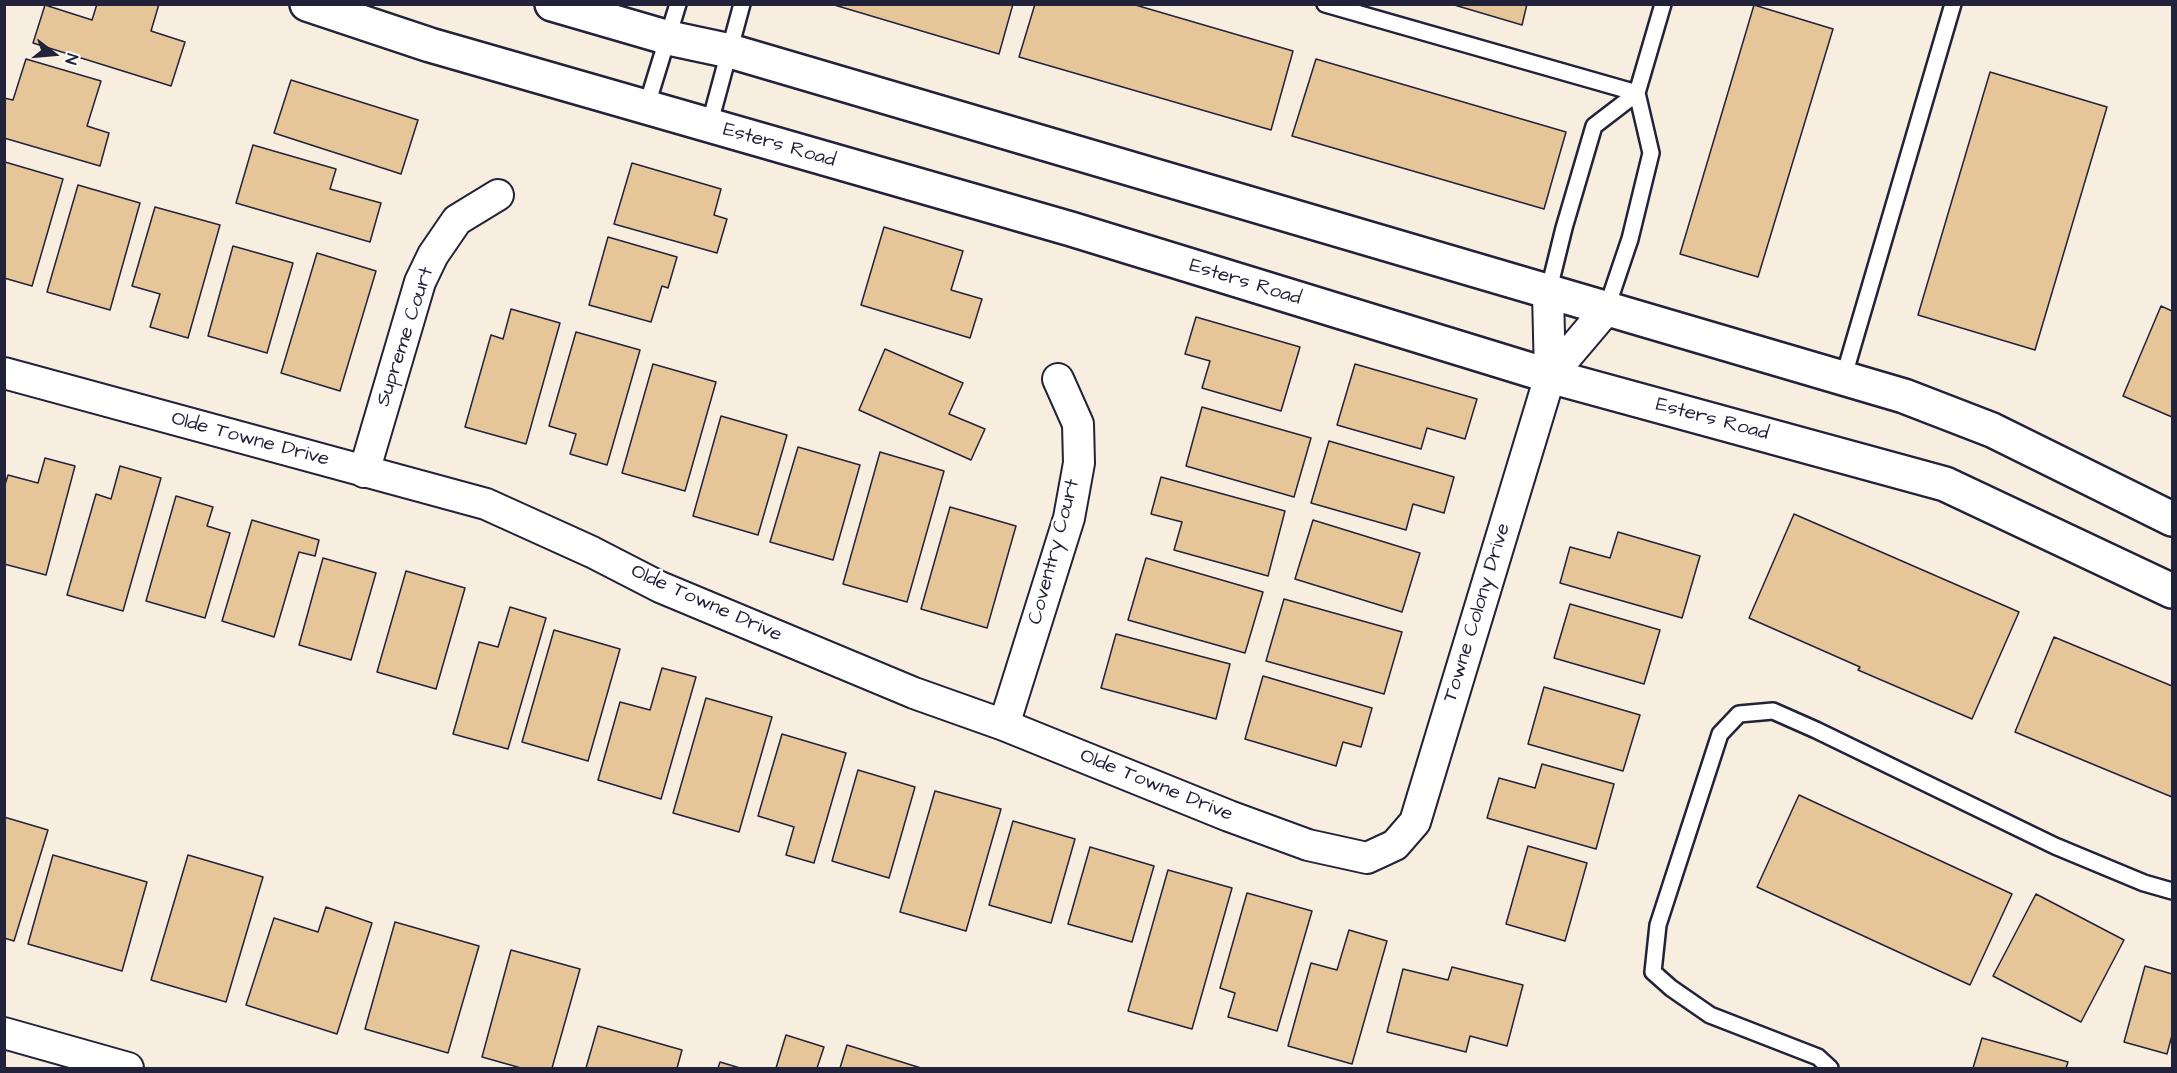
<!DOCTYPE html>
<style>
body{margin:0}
#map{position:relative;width:2177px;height:1073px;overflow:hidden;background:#f8eee0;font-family:"Architects Daughter",sans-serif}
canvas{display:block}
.frame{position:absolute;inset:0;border:6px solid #22223b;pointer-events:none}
.north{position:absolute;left:24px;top:24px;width:60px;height:60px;-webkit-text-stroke:4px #fff;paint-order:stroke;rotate:106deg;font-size:16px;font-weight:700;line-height:24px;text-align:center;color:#22223b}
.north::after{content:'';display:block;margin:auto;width:21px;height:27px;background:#22223b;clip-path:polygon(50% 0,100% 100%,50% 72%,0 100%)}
</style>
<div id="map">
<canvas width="2177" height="1073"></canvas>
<div class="frame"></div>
<div class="north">N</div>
</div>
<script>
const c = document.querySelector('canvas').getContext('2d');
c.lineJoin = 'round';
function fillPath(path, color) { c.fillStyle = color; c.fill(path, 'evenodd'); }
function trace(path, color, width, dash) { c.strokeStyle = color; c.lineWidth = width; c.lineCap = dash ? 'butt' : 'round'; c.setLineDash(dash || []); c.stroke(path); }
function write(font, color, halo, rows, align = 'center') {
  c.font = font + ' "Architects Daughter",sans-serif'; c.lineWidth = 5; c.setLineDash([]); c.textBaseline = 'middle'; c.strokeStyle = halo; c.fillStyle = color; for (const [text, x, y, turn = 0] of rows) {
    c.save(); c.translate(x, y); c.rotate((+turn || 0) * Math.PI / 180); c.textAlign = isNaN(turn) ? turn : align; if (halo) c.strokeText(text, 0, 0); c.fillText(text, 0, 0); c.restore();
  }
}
const building = new Path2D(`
 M97,4H159L151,31L185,42L171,86L33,43L45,5L92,20Z
 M831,4H1013L999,54Z
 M1035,4H1132L1293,51L1271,130L1019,57Z
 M1451,4H1527L1522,25Z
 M1754,5L1833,29L1758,277L1680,254Z
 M26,59L101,81L87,126L109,133L100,166L4,138V98L13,100Z
 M1316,59L1566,132L1544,209L1292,136Z
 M1990,72L2107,107L2035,350L1918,315Z
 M291,80L418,120L401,174L274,133Z
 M253,145L336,169L330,189L381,203L370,242L236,203Z
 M5,162L63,179L32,286L4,278Z
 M632,163L721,189L714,215L727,219L717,253L614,224Z
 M78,185L140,203L110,310L47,292Z
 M155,207L220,225L188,338L150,327L160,294L132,286Z
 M884,227L963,251L951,290L982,299L970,338L861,305Z
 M608,237L677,257L668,288L662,286L651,322L589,305Z
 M233,246L293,263L267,353L208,336Z
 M317,253L376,271L340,391L281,373Z
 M2161,306L2172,311V417L2123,396Z
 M511,309L560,323L526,444L465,427L491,335L503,339Z
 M1196,317L1300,347L1281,411L1202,388L1210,361L1185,354Z
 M576,332L640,350L607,465L570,454L576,434L549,426Z
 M885,349L963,383L949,414L985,429L971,460L859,410Z
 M653,364L716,382L685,491L622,473Z
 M1355,364L1477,399L1465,439L1427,428L1421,449L1337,425Z
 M1202,407L1311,438L1294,497L1186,466Z
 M721,416L787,435L758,535L693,516Z
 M1329,441L1454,477L1444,513L1413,504L1406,530L1311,503Z
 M798,447L860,465L833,560L770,542Z
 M880,452L944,471L907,602L843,584Z
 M45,458L75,466L46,575L4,564V488L8,475L38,483Z
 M120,466L161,478L123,611L67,595L96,494L111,499Z
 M1161,477L1285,511L1268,576L1174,550L1182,522L1151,514Z
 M176,496L213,507L207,526L230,533L205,618L146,601Z
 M950,507L1016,526L987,628L921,609Z
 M1794,514L2019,612L1972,719L1858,670L1860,667L1749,618Z
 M252,520L319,540L315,556L299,552L274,637L222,621Z
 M1313,520L1420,553L1402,612L1295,579Z
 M1618,532L1700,556L1682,618L1560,583L1570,547L1610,558Z
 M323,558L376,573L351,660L299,645Z
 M1146,558L1263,592L1245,653L1128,620Z
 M406,571L465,588L436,689L377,672Z
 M1284,599L1402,632L1384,694L1266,661Z
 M1570,604L1660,630L1644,684L1554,658Z
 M510,607L546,618L508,749L453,734L479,642L498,647Z
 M554,630L620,649L588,761L522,742Z
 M1116,634L1230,664L1216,719L1101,688Z
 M2054,637L2172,686V797L2015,732Z
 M662,668L696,677L661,799L598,780L620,702L650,710Z
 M1263,676L1372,708L1361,747L1343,742L1336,766L1245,739Z
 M1544,687L1640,715L1623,771L1528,744Z
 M706,698L772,717L739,832L673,813Z
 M782,734L846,753L814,863L786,855L794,827L758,816Z
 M1542,764L1614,784L1596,849L1487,818L1499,778L1535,788Z
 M858,770L915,787L889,878L832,861Z
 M935,791L1001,809L966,931L900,912Z
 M1799,795L2012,894L1970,985L1757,887Z
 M4,817L48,830L14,941L4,938Z
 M1013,821L1075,839L1051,923L989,905Z
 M1528,846L1587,863L1565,941L1506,924Z
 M1090,847L1154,866L1132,942L1068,924Z
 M53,855L147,882L122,971L28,944Z
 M188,855L263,877L226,1002L151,980Z
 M1168,870L1232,888L1192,1029L1128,1011Z
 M1247,893L1312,911L1277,1031L1228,1017L1235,993L1220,988Z
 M2036,894L2124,940L2081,1022L1993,976Z
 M326,907L372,923L337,1034L246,1005L274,918L318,932Z
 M395,922L479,946L448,1053L365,1029Z
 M1349,930L1387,941L1352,1064L1288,1046L1311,963L1337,970Z
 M511,950L580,969L552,1068H521L482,1057Z
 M2145,966L2172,974V1035L2167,1054L2124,1042Z
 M1452,967L1523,985L1507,1046L1470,1036L1466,1052L1387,1032L1403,969L1448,980Z
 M598,1026L682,1050L677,1068H586Z
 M786,1035L824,1047L817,1068H776Z
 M1982,1038L2068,1062L2066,1068H1973Z
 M847,1045L921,1068H840Z
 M720,1062L740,1068H718Z`);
fillPath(building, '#e6c699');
trace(building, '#22223b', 1.5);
const service = new Path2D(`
 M1325,4L1637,93
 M646,108L678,4
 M709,126L742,4
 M1548,293L1564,228L1594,126L1637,93
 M1606,310L1630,239L1651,153L1637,93L1663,4
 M1843,379L1953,4
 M1830,1068L1818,1057L1710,1015L1671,988L1653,972L1658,925L1720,734L1739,714L1773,711L1816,730L2055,846L2144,883L2172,891`);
const minor = new Path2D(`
 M4,373L486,504L592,552L660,587L914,693L1004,725L1229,816L1308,845L1367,858L1395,845L1415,822L1550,376L1548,293
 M1550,376L1606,310
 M364,472L420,282L433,255L457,220L498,195
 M1004,725L1069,518L1079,463L1078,424L1058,379
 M4,1033L128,1068`);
const secondary = new Path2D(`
 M307,4L430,45L1071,229L1550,376L1945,484L2172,591
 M552,4L669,38L730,51L1904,396L1992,430L2172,519`);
trace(service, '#22223b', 20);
trace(minor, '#22223b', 34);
trace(secondary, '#22223b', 38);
trace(service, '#fff', 15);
trace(minor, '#fff', 30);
trace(secondary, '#fff', 33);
write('20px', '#22223b', '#fff', [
 ["Esters Road",779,146,16],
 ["Esters Road",1245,283,17],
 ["Supreme Court",406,337,-72],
 ["Esters Road",1712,420,15],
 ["Olde Towne Drive",250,440,15],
 ["Coventry Court",1055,552,-75],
 ["Olde Towne Drive",706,604,24],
 ["Towne Colony Drive",1478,613,-73],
 ["Olde Towne Drive",1156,786,22]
]);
</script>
